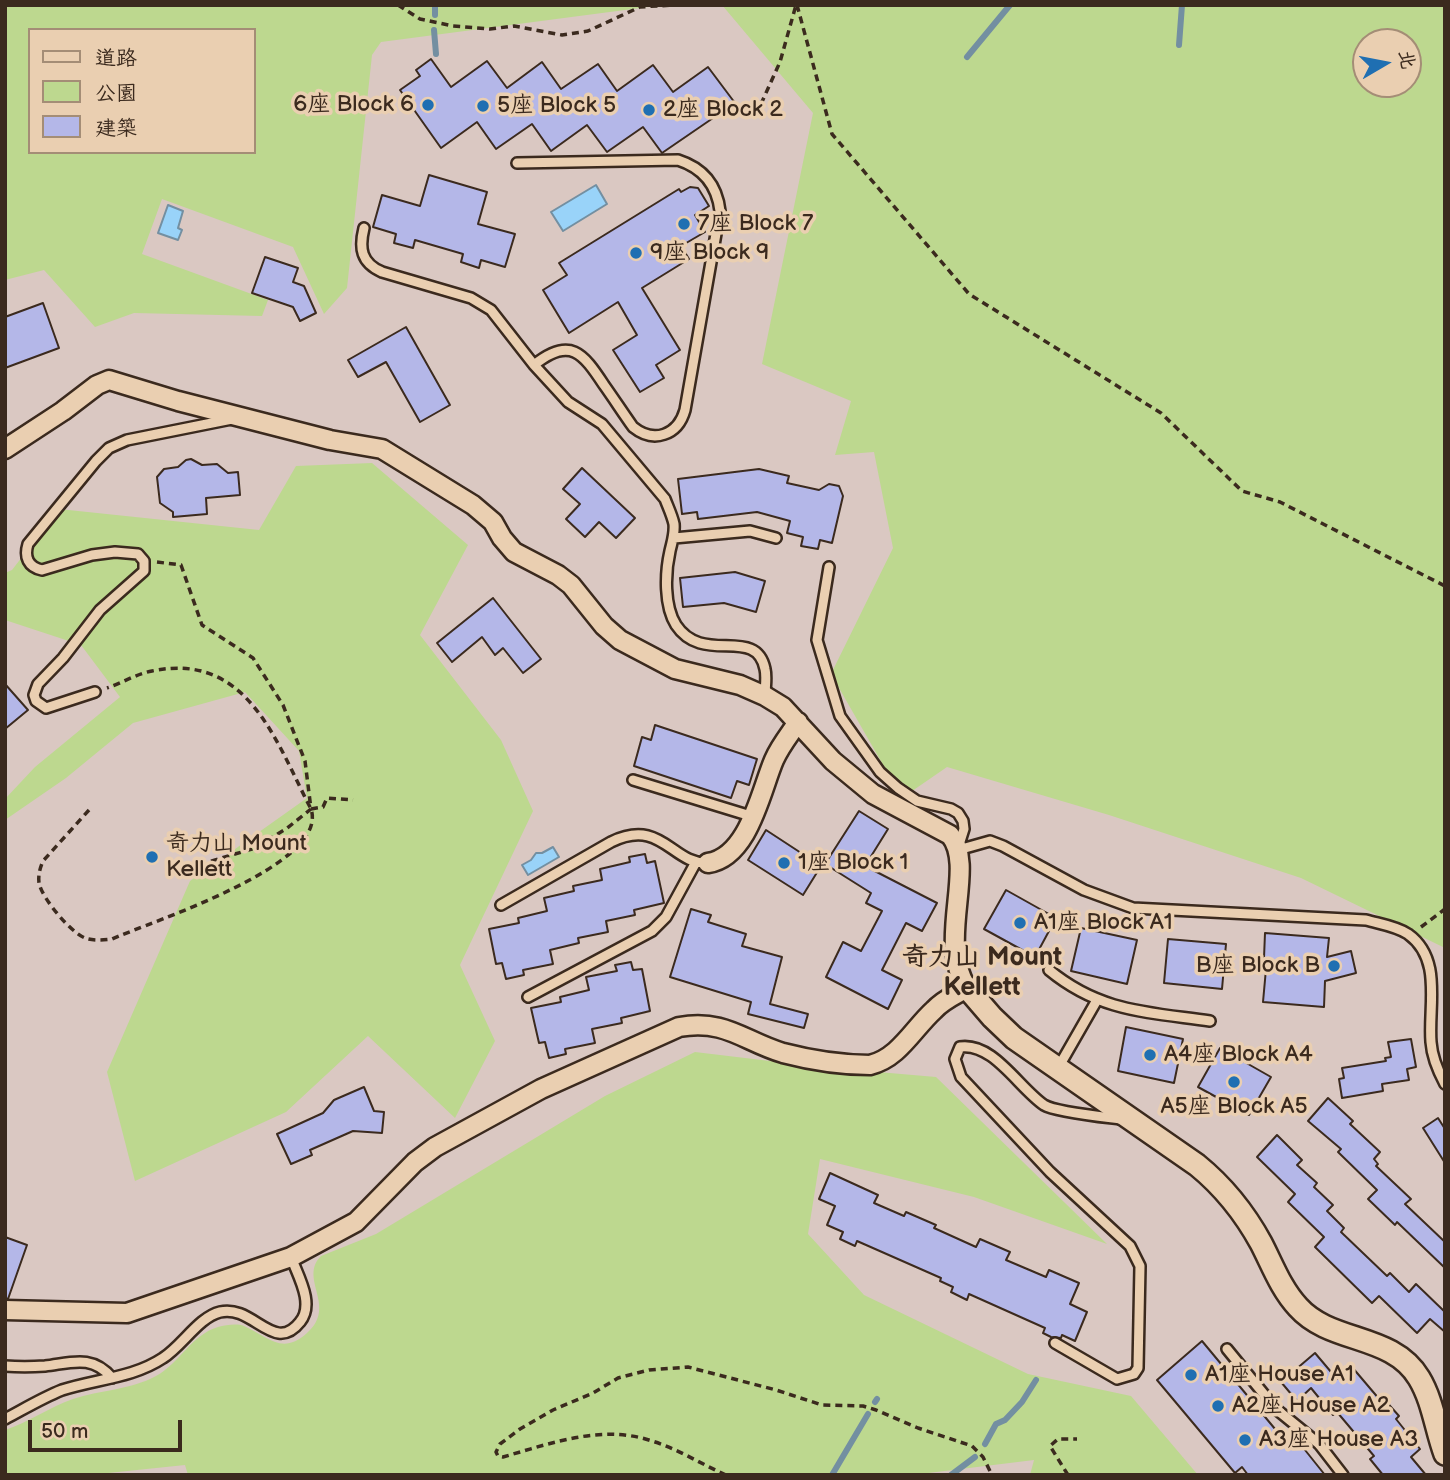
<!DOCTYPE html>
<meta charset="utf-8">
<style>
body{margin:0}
#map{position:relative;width:1450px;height:1480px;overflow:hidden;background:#dac8c2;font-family:"Balsamiq Sans","LXGW WenKai TC",sans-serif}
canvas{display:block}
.frame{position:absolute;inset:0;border:7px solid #3b2a1e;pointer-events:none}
.legend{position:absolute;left:28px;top:28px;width:228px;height:126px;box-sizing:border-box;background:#eacfb1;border:2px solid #a48d76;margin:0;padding:9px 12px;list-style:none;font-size:21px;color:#3b2a1e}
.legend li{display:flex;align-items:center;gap:14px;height:35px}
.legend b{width:35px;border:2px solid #a48d76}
.north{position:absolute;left:1352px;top:28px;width:70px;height:70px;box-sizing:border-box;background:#eacfb1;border:2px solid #a48d76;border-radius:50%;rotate:80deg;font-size:19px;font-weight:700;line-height:28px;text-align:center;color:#3b2a1e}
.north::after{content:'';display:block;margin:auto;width:24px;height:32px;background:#1f6fb2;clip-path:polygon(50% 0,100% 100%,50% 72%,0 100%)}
.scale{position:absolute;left:28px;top:1420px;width:154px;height:32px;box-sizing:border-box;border:4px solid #3b2a1e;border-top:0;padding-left:9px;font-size:21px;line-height:24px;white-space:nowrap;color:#3b2a1e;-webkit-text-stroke:5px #eacfb1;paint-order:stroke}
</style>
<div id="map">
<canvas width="1450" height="1480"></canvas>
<div class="frame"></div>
<ul class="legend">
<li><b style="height:9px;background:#eacfb1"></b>道路</li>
<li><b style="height:19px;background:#bdd88f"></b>公園</li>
<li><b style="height:19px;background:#b4b7e8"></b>建築</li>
</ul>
<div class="north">北</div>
<div class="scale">50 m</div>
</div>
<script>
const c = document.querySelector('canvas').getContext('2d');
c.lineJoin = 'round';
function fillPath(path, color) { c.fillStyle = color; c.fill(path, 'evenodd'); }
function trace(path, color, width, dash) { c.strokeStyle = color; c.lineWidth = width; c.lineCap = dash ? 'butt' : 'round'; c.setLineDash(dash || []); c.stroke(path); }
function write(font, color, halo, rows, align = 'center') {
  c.font = font + ' "Balsamiq Sans","LXGW WenKai TC",sans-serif'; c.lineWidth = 7; c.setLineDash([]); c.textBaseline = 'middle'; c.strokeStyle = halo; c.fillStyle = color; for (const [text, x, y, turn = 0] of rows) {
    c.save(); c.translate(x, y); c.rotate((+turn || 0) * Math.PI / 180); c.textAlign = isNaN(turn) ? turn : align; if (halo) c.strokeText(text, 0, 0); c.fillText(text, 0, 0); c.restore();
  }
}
fillPath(new Path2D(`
 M5,5H663L381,42L372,55L347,288L324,314L293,247L162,199L142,254L268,300L262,316L134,313L95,327L44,270L5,280ZM30,30H254V152H30Z
 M722,5H1445V948L1301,878L1109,815L947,767L902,798L831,674L893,548L874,452L835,455L851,401L762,364L813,113ZM1366,42H1408V84H1366Z
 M372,463L468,545L420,635L501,740L533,811L460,965L495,1041L455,1118L368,1036L286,1112L135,1181L107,1072L190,881L307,798L299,751L245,692L133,723L66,778L5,820V799L35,767L120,697L81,645L5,620V573L12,570L59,509L259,530L296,466Z
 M695,1052L820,1067L936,1077L1107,1244L974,1197L820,1159L808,1234L864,1295L1028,1374L1131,1396L1198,1475H1030L1034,1460L912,1475H188L185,1465L89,1475H5V1430C29,1422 50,1407 73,1399C100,1390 130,1390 156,1376C180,1363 191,1335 218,1327C226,1325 237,1323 244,1326C267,1336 282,1356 307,1333C338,1306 298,1279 321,1256L376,1234L605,1096Z`), '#bdd88f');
const water = new Path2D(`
 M596,185L607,204L563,231L551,212Z
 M168,205L183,211L178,228L182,230L178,240L158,233Z
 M553,847L559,857L528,875L522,865L531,860L536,853H542Z`);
fillPath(water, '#99d3f9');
trace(water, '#738fa1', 2);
trace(new Path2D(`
 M435,5V15
 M434,30L436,54
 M1179,45L1182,5
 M967,57L1010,5
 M875,1402L877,1399
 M985,1444L996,1424L1005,1420L1022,1402L1036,1380
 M832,1475L868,1414
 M951,1475L975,1457`), '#738fa1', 6);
const building = new Path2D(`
 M431,59L451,87L487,61L507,88L542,62L561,89L598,64L617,91L653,65L673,92L708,67L735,103L662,153L643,127L607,152L587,125L551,151L532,124L496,149L477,122L441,148L400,90L420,76L416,70Z
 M429,175L487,192L478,224L515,234L505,267L481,260L479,268L461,262L463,254L415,240L413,248L394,243L396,234L373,227L382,195L420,206Z
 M690,187L698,188L709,206L695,215L705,232L681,246L689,259L642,288L680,350L656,365L664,378L640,392L613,350L637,335L618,302L569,333L543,290L567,275L559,263L679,189L681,192Z
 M265,257L298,268L293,282L304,286L316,313L300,321L293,307L252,293Z
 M43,303L59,348L5,368V317Z
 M406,327L450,405L420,422L386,362L358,377L348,360Z
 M191,459L202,465L217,464L228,473L238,472L240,495L206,498L207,514L173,517V512L160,503L157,477L164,469L178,467L186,460Z
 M582,468L635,518L616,538L599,522L585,537L566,519L580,504L563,489Z
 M759,469L789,476L787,483L819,490L829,484L839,486L843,496L832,543L820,540L818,549L801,546L803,537L787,533L790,521L757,512L698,519L697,512L682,514L678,479Z
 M735,572L765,581L756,612L724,603L683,607L680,578Z
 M493,598L541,659L523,673L503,648L495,655L482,637L452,662L437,643Z
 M5,684L28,710L5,729Z
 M655,725L757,759L749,785L737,781L731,798L634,766L642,737L651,740Z
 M859,811L888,829L865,866L937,903L922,931L906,923L882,970L902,980L888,1009L826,977L843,942L861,951L882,911L866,903L871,893L825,864Z
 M766,830L821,866L803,895L748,860Z
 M645,854L647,863L655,861L664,903L634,910L635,915L606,921L608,932L578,938L579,943L550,950L553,964L523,970L524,975L506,979L502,963L496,964L489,929L519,923L518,918L547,911L544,898L574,891L573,886L602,880L600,869L630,862L629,857Z
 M1006,890L1056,918L1035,957L984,929Z
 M691,909L711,915L708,922L746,934L742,946L782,957L770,1004L808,1014L804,1028L748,1014L751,1002L670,977Z
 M1081,928L1137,940L1127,984L1071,971Z
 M1265,933L1329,938L1327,957L1351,951L1356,973L1325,981L1324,1007L1263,1002L1267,958H1264Z
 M1168,939L1226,944L1222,989L1164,983Z
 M631,962L633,970L642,969L650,1011L621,1018L622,1023L592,1029L595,1043L565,1049L566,1054L549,1058L545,1042L539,1043L531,1008L561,1002L560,997L589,990L586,977L617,971L615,965Z
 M1126,1027L1183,1039L1174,1083L1118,1071Z
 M1411,1039L1416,1067L1407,1069L1409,1080L1382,1084L1383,1091L1342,1098L1339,1079L1344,1078L1342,1068L1386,1061L1385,1058L1391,1057L1388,1042Z
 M1220,1048L1271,1077L1249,1115L1198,1087Z
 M364,1087L374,1111L384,1112L382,1133L353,1131L310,1150L312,1155L291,1164L277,1134L323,1113L334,1100Z
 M1328,1098L1353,1121L1350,1124L1380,1152L1374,1159L1378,1164L1376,1166L1411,1199L1405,1204L1445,1242V1268L1397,1222L1395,1225L1368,1199L1377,1190L1338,1152L1341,1149L1308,1121Z
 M1438,1118L1445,1129V1163L1423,1128Z
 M1277,1135L1302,1160L1297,1165L1317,1183L1314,1187L1333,1205L1327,1211L1344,1228L1341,1232L1387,1276L1390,1273L1409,1292L1416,1284L1445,1312V1332L1430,1319L1417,1333L1379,1296L1372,1303L1315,1247L1324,1237L1288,1202L1295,1194L1257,1157Z
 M830,1173L878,1195L874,1203L904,1216L906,1212L936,1225L934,1228L976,1247L980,1239L1010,1252L1006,1260L1046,1277L1049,1270L1079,1283L1070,1304L1087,1312L1075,1341L1062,1335L1061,1338L1051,1337L1043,1333L1045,1328L969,1294L967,1300L951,1292L953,1287L940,1281L941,1278L857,1241L855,1246L840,1239L843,1232L827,1225L835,1206L819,1199Z
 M5,1237L27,1245L8,1299L5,1298Z
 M1202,1341L1285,1441L1293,1435L1325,1475H1248L1242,1467L1235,1473L1157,1380Z
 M1315,1353L1337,1379L1352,1367L1380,1400L1383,1398L1399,1416L1396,1419L1420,1449L1411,1457L1426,1475H1383L1370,1459L1374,1456L1337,1412L1333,1415L1311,1388L1297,1401L1281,1382Z`);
fillPath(building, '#b4b7e8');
trace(building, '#3b2a1e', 2);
const service = new Path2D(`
 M517,163L678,160C703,168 717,185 720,211L685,410C678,435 654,444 633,427C623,413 614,399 604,385C583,353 570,336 534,365
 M364,228C359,248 361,263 382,272L471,298L491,310L534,365L568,402L602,424L665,499C668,507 672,515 674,524C675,534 672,542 670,551C665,573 664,606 676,625C703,666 756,625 765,669C767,677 765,687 765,696
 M674,538L750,531L776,538
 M829,567L817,640L840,716L880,772L898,788L917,801L951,809L958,813L963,821L964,829L958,848
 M95,692L46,708L36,701L34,695L38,684L63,658L100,610L144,571V561L138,554L115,552L92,555L42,570C28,567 24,557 28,544L96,461L109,448L127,440L232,419
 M633,780L754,817
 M958,850L990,841L1003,846L1084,890L1133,908L1366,920C1380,924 1396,926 1408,934C1443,959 1428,1006 1431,1042C1432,1057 1438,1071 1445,1084
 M501,905L611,842C662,817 672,865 708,863
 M1049,970C1100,1012 1147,1012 1210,1021
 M528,997L652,931L666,917L696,862
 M1058,1068L1097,1000
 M1055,1343L1117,1379L1134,1374L1138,1368L1140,1266L1130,1246L1050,1172L961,1077L955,1059L960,1047C993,1042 1018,1087 1044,1105C1055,1112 1104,1117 1120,1119
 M1227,1349L1276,1409L1319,1444L1343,1475
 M5,1366C18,1367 31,1367 45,1366C71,1363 92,1354 112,1378
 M5,1419C24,1409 42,1398 62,1390C96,1379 133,1378 163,1358C182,1346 199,1317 220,1312C253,1304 274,1355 300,1322C315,1304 298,1276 291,1257`);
const minor = new Path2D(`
 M5,449L63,411L97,385L109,380L178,401L330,440L382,449L473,505L493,522L502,538L514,552L558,575L571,585L604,626L620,640L675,669L740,685L765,696L783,707L833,761L873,794L950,835C977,867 936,941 967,988C955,995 943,1000 934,1010C913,1029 899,1058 870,1065C843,1065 810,1060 783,1053C743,1041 726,1019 679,1027L541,1089L435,1147L415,1162L356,1222L291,1257L127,1313L5,1310
 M708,863C749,857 761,790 774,760C780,746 790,734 798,722`);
const tertiary = new Path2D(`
 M967,988L992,1017L1014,1038L1197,1165C1224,1187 1244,1212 1261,1243C1272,1264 1281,1289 1298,1307C1331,1344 1392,1333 1419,1378C1433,1401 1436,1430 1445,1454`);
trace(service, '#3b2a1e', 14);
trace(minor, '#3b2a1e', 23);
trace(tertiary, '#3b2a1e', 26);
trace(new Path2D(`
 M398,5L420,19L453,26L490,29L514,26L562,35L588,31L640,7L673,5
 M797,5L832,134L969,294L1161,413L1242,491L1280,502L1445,586
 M756,115L780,62L796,5
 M157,562L181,565L202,625L253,658L283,705L305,761L311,809L286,829L252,849L201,864
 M311,809L323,807L327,798L353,800
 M89,810L43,861C40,868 38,875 39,883C42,898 70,932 85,938C93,941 103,940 112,939C150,922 330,865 311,809C276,742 248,651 152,671C136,674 122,683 107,688
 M1421,927L1445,909
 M726,1475C701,1464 678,1449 652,1441C602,1424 552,1443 503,1457L498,1456L496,1452L500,1444L520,1429L553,1410L593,1393L618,1378L649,1370L688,1367L776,1390L822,1405L863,1406L876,1410L918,1428L972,1446L983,1457L992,1475
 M1068,1475L1050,1446L1058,1439H1077`), '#3b2a1e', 3.5, [7, 5]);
trace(service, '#eacfb1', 9);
trace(minor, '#eacfb1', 18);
trace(tertiary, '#eacfb1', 21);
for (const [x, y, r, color] of [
 [428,105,7,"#1f6fb2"],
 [483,106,7,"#1f6fb2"],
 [649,110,7,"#1f6fb2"],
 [684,224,7,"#1f6fb2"],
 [636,253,7,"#1f6fb2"],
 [152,857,7,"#1f6fb2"],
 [784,863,7,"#1f6fb2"],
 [1020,923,7,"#1f6fb2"],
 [1334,966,7,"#1f6fb2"],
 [1150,1055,7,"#1f6fb2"],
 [1234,1082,7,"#1f6fb2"],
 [1191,1375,7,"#1f6fb2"],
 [1218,1406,7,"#1f6fb2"],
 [1245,1440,7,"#1f6fb2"]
]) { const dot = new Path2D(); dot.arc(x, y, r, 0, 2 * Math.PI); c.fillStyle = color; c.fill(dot); trace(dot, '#eacfb1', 2.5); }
write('23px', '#3b2a1e', '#eacfb1', [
 ["6座 Block 6",414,105,"right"],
 ["5座 Block 5",497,106],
 ["2座 Block 2",663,110],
 ["7座 Block 7",698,224],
 ["9座 Block 9",650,253],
 ["奇力山 Mount",166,844],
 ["Kellett",166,870],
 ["1座 Block 1",798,863],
 ["A1座 Block A1",1034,923],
 ["B座 Block B",1320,966,"right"],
 ["A4座 Block A4",1164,1055],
 ["A5座 Block A5",1234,1107,"center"],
 ["A1座 House A1",1205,1375],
 ["A2座 House A2",1232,1406],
 ["A3座 House A3",1259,1440]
], 'left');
write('bold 26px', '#3b2a1e', '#eacfb1', [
 ["奇力山 Mount",982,958],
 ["Kellett",982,988]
]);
</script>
